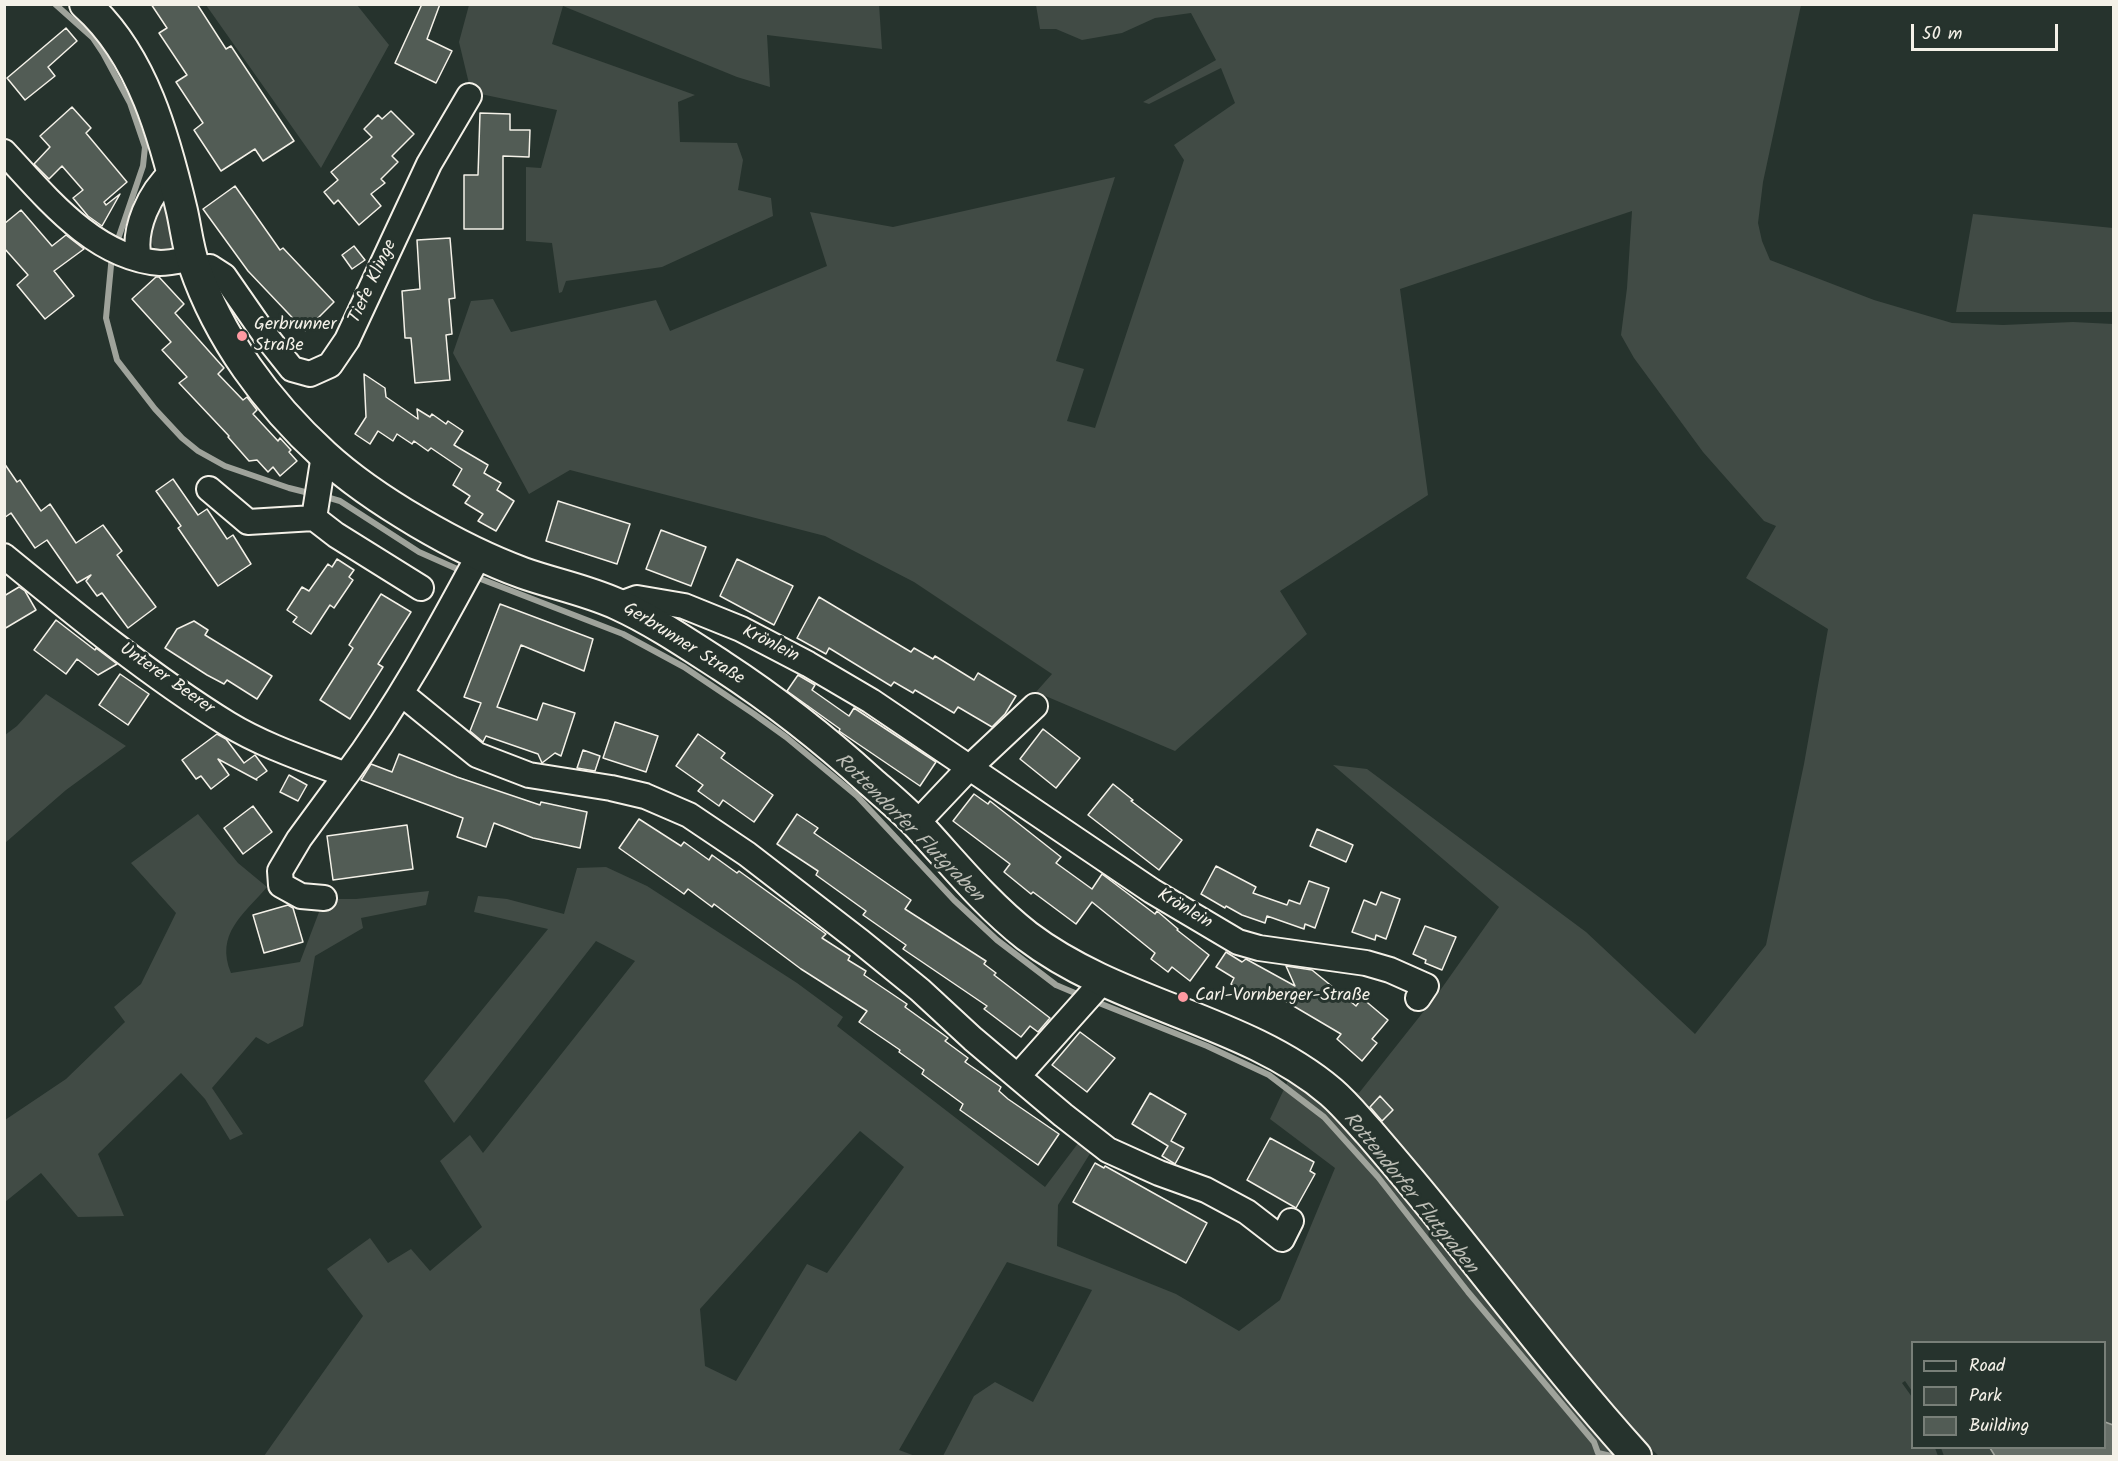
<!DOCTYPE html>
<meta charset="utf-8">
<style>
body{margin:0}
#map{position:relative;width:2118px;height:1461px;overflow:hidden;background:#26332d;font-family:Kalam,sans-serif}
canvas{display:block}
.frame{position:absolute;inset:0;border:6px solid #f4f1e8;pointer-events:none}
.legend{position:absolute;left:1911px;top:1341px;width:195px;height:108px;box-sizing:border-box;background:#26332d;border:2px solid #787f78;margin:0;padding:8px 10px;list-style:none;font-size:18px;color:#f4f1e8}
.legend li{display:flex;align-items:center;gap:12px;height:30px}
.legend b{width:30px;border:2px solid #787f78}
.scale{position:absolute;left:1911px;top:24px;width:147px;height:27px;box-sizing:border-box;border:3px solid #f4f1e8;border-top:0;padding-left:8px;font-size:18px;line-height:21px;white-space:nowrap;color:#f4f1e8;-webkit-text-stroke:4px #26332d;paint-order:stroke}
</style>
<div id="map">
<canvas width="2118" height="1461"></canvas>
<div class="frame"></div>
<ul class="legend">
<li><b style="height:8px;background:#26332d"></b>Road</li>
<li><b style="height:16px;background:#414b45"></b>Park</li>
<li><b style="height:16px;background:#525c55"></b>Building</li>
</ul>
<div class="scale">50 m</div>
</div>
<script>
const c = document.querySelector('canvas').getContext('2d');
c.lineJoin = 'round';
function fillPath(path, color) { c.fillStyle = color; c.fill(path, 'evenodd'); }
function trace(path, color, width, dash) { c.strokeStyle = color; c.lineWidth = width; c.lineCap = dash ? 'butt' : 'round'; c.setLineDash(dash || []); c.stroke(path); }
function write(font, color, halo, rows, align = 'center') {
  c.font = font + ' Kalam,sans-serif'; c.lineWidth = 6; c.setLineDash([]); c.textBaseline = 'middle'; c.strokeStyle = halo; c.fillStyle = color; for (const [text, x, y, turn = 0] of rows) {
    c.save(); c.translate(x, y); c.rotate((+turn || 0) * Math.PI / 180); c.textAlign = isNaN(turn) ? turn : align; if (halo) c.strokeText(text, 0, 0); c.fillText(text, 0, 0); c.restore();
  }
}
fillPath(new Path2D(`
 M879,4L882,49L767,35L770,87L737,77L563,6L552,44L695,95L678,102L680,142L737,143L743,160L738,190L771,198L773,216L662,267L566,281L562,292L559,293L552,243L526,241V167L541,168L557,110L471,92L459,42L469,5Z
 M206,5H357L389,45L321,168Z
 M1036,5H1801L1763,182L1758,223L1762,241L1770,260L1874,300L1952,323L2003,325L2073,322L2113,324V1456H1944L1941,1448H2104V1342H1912V1391L1905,1381L1902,1383L1912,1397V1448H1935L1938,1456H1659L1640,1439L1424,1173L1349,1089L1359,1093L1439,992L1499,907L1333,765L1367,769L1586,932L1695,1034L1766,945L1804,764L1828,629L1746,578L1776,526L1764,521L1703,452L1634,358L1621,335L1627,288L1632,211L1400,289L1428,495L1280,591L1307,634L1175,751L1036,692L1052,674L914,582L825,536L570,470L529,494L453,353L471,301L493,299L511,332L656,300L670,331L827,266L810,212L893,227L1115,177L1056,361L1084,369L1067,421L1095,428L1184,160L1174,145L1235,103L1221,68L1149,104L1143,102L1216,60L1191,13L1155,18L1122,33L1082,40L1056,29H1040Z
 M166,202L179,243L173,252C148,250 153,247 150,223H155L159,212L156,209Z
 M1973,214L2113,228V312H1956Z
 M46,694L126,746L66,790L5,843V735L17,726Z
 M198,814L238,863L267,887C243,915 215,934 231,973L300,962L324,899H356L429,891L426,905L361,918L363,928L315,956L303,1026L268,1044L256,1037L212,1088L243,1134L230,1140L205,1099L181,1073L98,1154L124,1216L78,1217L41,1173L5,1202V1120L66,1079L125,1022L114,1007L141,984L176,913L131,863Z
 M606,867L647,886L797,983L843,1017L837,1026L1045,1187L1079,1142L1091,1152L1058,1205L1057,1246L1176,1294L1239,1331L1280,1300L1335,1168L1270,1119L1293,1070L1325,1095L1622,1456H943L974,1396L995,1382L1033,1402L1092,1290L1007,1262L899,1450L915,1456H264L363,1316L327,1269L370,1238L388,1263L411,1249L430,1271L482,1227L440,1161L470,1135L483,1153L635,961L596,941L454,1123L424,1081L548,929L474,912L478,896L507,899L564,914L577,868ZM860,1131L904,1167L827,1273L807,1264L736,1381L705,1366L700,1309Z`), '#414b45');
const water = new Path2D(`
 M2105,1422L2113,1425V1456H1995L1990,1448H2104Z`);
fillPath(water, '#676f68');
trace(water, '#9fa39b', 1.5);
trace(new Path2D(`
 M55,4L93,38L103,53L130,103L145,147L143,166L116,245
 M112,255L106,318L117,360L155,409L182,438L198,451L225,466L289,488L313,494
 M323,496L340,501L419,552L464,572
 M473,576L623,634L684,667L754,714L786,737L857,796L954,900L997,940L1056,985L1082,996
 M1094,1001L1207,1046L1269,1075L1324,1117L1378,1177L1468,1292L1594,1442L1598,1453L1611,1456`), '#9fa39b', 6);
const building = new Path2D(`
 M151,4H197L226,49L231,46L294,141L263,161L255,149L221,171L194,130L203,123L176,82L187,75L159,33L167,28Z
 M422,4H440L427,39L452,51L436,83L395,63Z
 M66,28L77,41L48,67L55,76L25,100L7,78Z
 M72,107L91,128L86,133L127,182L104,202L106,205L120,194L102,226L88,216L73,198L83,190L62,166L49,179L34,164L50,147L40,136Z
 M391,111L414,134L392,156L398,162L381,179L385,183L371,194L381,206L359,225L338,200L334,204L324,192L338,180L331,172L372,137L364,129L378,115L382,119Z
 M480,113L510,114V130H530L529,157L503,156V229H464V175H478Z
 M235,186L280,250L283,248L334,302L305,331L248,271L203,209Z
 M21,210L52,246L66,235L84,249L54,271L74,296L45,319L17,285L28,275L4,248V224Z
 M450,238L455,298L449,299L452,334L446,335L450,380L415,383L411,338H405L402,291L420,289L417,240Z
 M354,246L365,260L352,269L342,255Z
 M156,277H159L184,304L175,313L224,368L218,374L243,400L247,397L257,410L253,414L278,441L280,438L291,450L289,452L297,461L280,476L273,467L268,472L257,460L249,461L228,437L229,436L179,383L187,377L162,350L171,342L132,299Z
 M364,374L385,388L386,397L418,419L417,409L430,417L432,414L446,424L448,421L463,431L454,445L488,465L484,473L501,483L497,490L514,501L496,531L478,521L483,514L465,503L470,496L453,485L462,469L431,448L428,451L414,441L412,444L397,434L393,441L378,431L370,444L355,434L366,417Z
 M4,463L17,482L20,480L41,511L50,504L76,543L103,525L122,551L117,555L156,607L128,628L102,593L97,596L86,581L91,575L77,583L47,540L35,548L11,513L4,518Z
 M173,479L198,515L207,509L227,539L233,535L251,564L218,586L178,528L181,526L156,491Z
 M558,501L630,524L617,564L546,541Z
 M661,530L706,547L691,586L646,569Z
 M337,559L354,570L349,577L353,580L334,608L330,605L311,634L293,622L297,617L287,610L302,587L309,591L328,564L332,567Z
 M737,559L793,586L774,625L720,596Z
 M19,587L25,591L36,610L4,629V596Z
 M381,594L411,612L378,664L383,667L350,719L320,700L353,648L349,645Z
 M819,597L911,652L914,648L933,659L935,656L974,680L978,673L1016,696L1005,714L992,727L958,707L954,713L915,690L913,693L894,682L891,686L829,648L826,654L797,638Z
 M500,604L593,639L584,671L521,645L497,707L537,720L543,703L575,713L561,756L555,753L542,763L538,754L486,736L483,742L470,731L481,703L464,697Z
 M56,620L95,650L96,648L117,664L98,675L77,659L66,674L34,650Z
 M194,621L208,630L205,635L272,676L257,699L227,680L224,684L207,675L165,648L177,629Z
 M120,674L149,694L128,725L99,705Z
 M798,675L815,685L812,690L849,716L854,708L936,762L920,786L839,731L840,729L787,691Z
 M615,722L658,736L646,772L603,758Z
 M1043,729L1080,758L1056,788L1020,759Z
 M217,734L226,739L244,763L255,755L267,771L256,779L257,780L218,759L229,775L211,789L201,776L196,779L182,760Z
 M698,734L725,753L721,758L773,795L754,822L723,800L719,806L698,791L703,785L676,766Z
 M583,750L600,756L595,771L577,768Z
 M399,754L457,777L540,805L541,802L587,812L580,848L533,838L494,823L486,847L457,837L463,818L361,780L371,764L392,772Z
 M289,775L307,785L298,801L280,792Z
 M1113,784L1133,800L1131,801L1182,840L1159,870L1088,815Z
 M974,794L988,804L990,801L1061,857L1056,863L1092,889L1102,874L1155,914L1157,911L1178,929L1177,930L1209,955L1190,981L1172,967L1168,972L1151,959L1155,953L1092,902L1076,924L1033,892L1031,894L1004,872L1010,864L953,821Z
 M253,806L272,832L243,854L224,828Z
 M797,814L818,828L814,833L911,900L905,909L986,961L984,964L996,973L994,975L1050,1018L1038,1032L1030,1026L1021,1037L984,1009L987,1006L903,949L906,945L863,915L866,911L816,875L818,871L777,844Z
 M639,819L681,846L684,842L709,860L712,855L737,873L739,871L826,934L822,938L850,956L848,960L866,971L864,975L907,1004L905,1007L948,1038L945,1041L968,1058L965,1062L1001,1087L999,1091L1008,1099L1059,1134L1038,1165L960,1110L963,1104L922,1074L924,1070L899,1052L900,1050L859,1022L867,1011L801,969L714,904L712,907L688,889L684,894L619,848Z
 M407,825L413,869L333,880L327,836Z
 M1317,829L1353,845L1346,862L1310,846Z
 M1216,866L1256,887L1253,893L1287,905L1289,900L1300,904L1309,881L1329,888L1315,928L1305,924L1304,929L1267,916L1265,923L1242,915L1226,906L1225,908L1201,894Z
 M1381,892L1400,899L1386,939L1376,935L1375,940L1352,932L1364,900L1376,905Z
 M288,905L293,908L303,942L264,953L253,915Z
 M1425,926L1456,937L1442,970L1425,963L1426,960L1413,954Z
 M1226,952L1242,962L1246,959L1295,986L1286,966L1312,970L1356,1006L1362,998L1388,1020L1372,1039L1377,1043L1362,1061L1337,1039L1341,1034L1268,991L1263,1001L1231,984L1234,978L1216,967Z
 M1080,1032L1115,1058L1087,1092L1052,1065Z
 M1150,1093L1186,1114L1171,1141L1184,1148L1175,1164L1162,1156L1168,1146L1132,1124Z
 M1380,1096L1393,1110L1382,1121L1370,1107Z
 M1270,1138L1314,1162L1310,1171L1315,1174L1296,1208L1247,1180Z
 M1095,1163L1104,1168L1105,1166L1207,1223L1186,1263L1073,1202Z`);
fillPath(building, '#525c55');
trace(building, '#f4f1e8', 1.5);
const minor = new Path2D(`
 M4,152C46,197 94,258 160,263C170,263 182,260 192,258
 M139,259C132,229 150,192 172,172
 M195,269L210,267L224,276L265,335L292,369L310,374L330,365L347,340L429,164L469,96
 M209,489L248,522L314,518L324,455
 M314,518L336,535L421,588
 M4,556C76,615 149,675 228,724C264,746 307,760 346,775C398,705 438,631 479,555
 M618,605L637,598L684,606L741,629L808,664L871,701L1152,891L1238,942L1259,948L1366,963L1390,970L1426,986L1418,998
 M402,694L477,755L529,775L611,788L645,796L689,815L747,854L861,942L920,990L973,1039L1063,1115L1108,1150L1159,1173L1206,1190L1247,1212L1282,1239L1291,1221
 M917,823L970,767L1035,706
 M324,898L301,896L281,885L280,871L299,839L346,775
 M1018,1076L1102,982`);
const tertiary = new Path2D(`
 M85,4C143,55 165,139 182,211C186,229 188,248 194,265C219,338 267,403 324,455C373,500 460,550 523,573C554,584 586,590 617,604C654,621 688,644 722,666C774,700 824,739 870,781C887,796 904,810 919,826C954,864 986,904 1027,936C1119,1006 1245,1019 1331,1092C1345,1104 1357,1119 1369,1132C1393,1160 1417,1188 1440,1217C1505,1297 1567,1380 1636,1456`);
trace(minor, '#f4f1e8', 28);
trace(tertiary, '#f4f1e8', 34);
trace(minor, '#26332d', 24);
trace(tertiary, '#26332d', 30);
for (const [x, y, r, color] of [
 [242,336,6,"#ff9aa2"],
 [1183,997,6,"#ff9aa2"]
]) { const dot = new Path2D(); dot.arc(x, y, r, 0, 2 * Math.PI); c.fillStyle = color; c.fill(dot); trace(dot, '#26332d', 2); }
write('18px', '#f4f1e8', '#26332d', [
 ["Tiefe Klinge",374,282,-65],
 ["Gerbrunner Straße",683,645,32],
 ["Krönlein",770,645,27],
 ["Unterer Beerer",166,680,35],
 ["Krönlein",1184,910,31]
]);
write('18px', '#f4f1e8', '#26332d', [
 ["Gerbrunner",254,326],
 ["Straße",254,347],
 ["Carl-Vornberger-Straße",1195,997]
], 'left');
write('italic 20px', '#bcbdb5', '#26332d', [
 ["Rottendorfer Flutgraben",908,829,45],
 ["Rottendorfer Flutgraben",1409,1194,51]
]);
</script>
